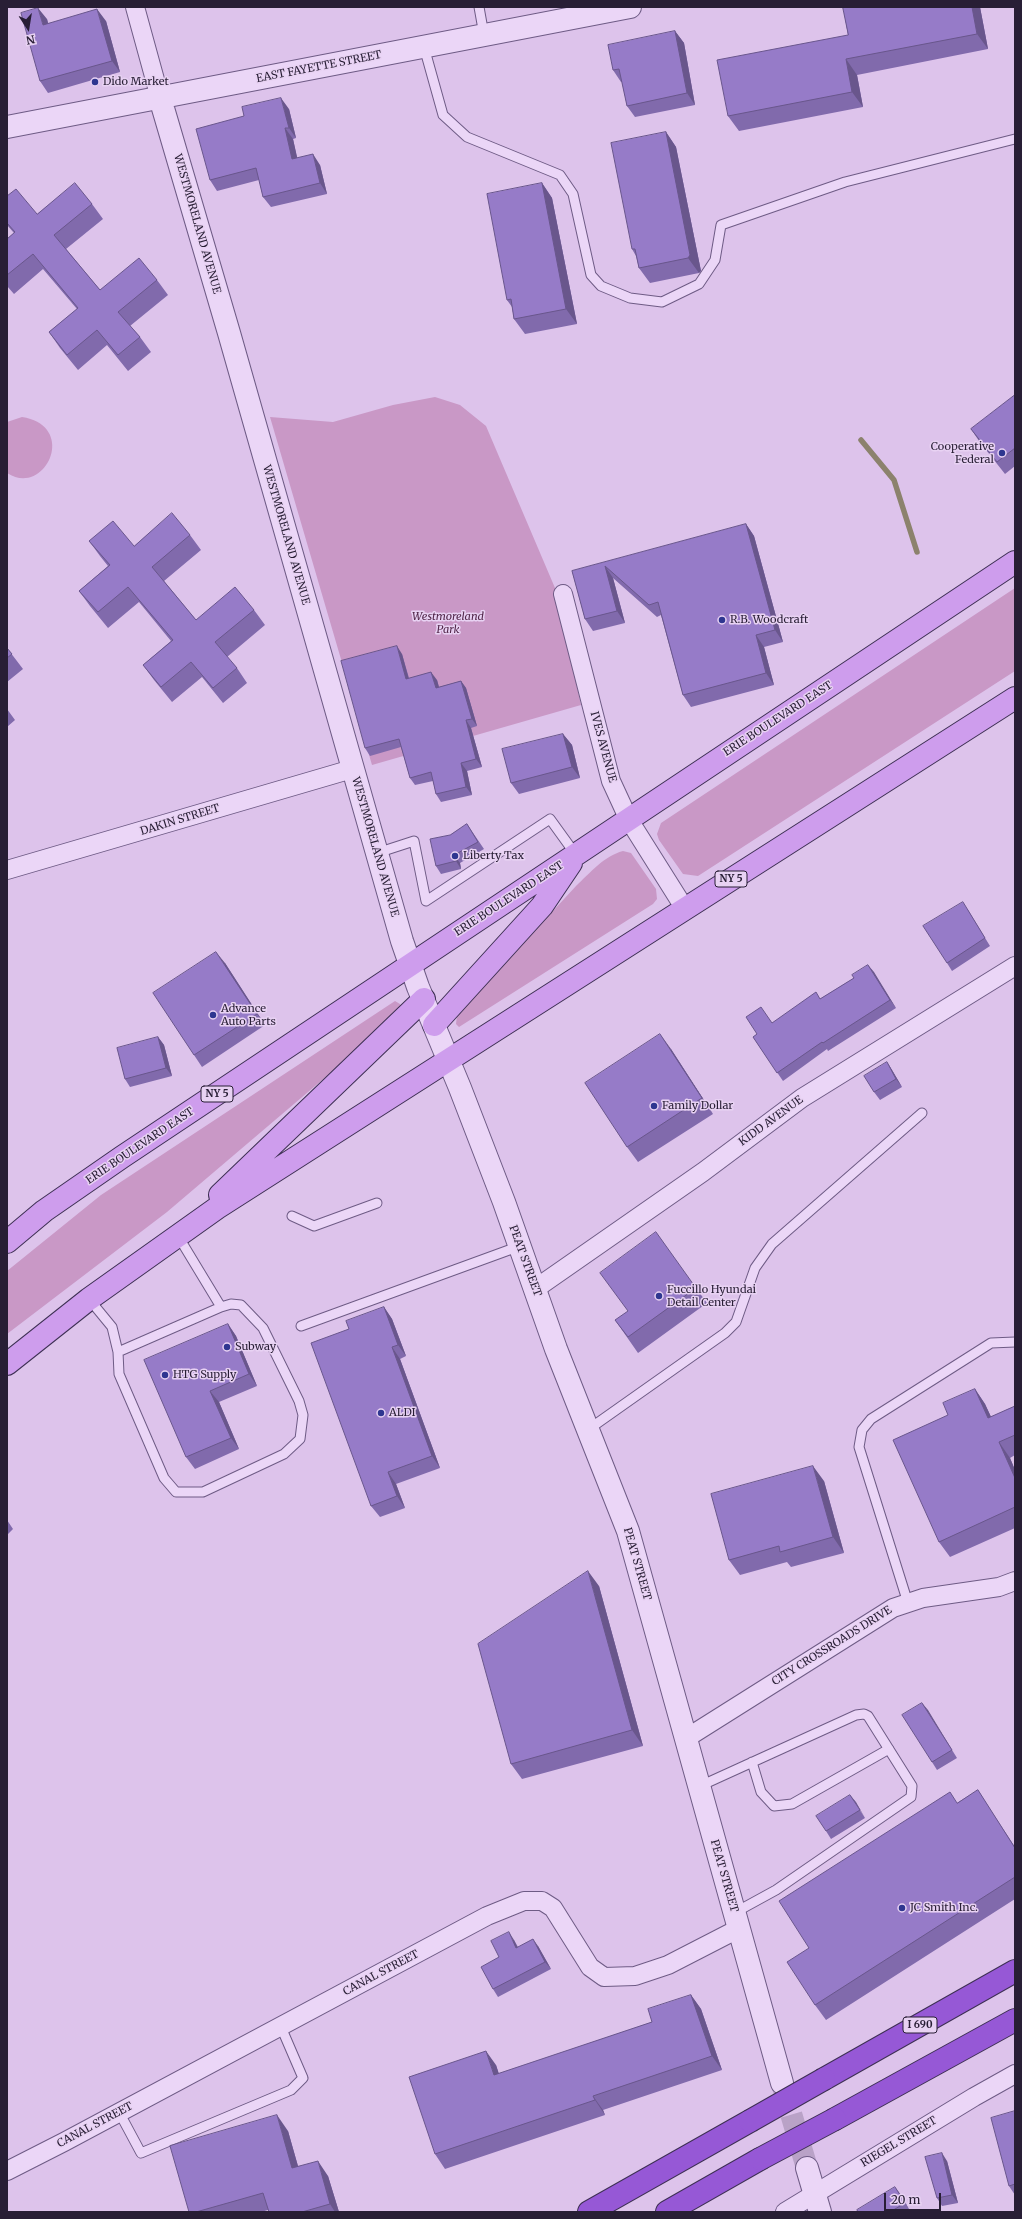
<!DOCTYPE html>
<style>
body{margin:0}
#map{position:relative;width:1022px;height:2219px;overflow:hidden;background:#ddc3eb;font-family:Merriweather,serif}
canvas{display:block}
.frame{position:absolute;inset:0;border:8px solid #281e35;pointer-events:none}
.north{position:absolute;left:8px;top:8px;width:40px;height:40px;-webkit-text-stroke:3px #e8d2f3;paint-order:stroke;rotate:168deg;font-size:11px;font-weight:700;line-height:16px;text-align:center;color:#281e35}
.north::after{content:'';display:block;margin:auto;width:14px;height:18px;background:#281e35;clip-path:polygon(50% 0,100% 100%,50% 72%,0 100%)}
.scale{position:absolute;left:884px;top:2193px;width:57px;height:18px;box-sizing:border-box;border:2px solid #281e35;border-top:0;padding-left:5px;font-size:12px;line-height:14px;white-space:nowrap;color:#281e35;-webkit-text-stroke:3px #e8d2f3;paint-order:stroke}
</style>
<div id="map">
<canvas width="1022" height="2219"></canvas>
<div class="frame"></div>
<div class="north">N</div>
<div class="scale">20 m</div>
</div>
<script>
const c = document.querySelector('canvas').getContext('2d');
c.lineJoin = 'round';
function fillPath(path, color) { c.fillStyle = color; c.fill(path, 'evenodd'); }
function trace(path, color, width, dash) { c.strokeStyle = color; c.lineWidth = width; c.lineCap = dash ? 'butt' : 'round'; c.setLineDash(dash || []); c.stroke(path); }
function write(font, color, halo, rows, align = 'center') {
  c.font = font + ' Merriweather,serif'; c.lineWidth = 3; c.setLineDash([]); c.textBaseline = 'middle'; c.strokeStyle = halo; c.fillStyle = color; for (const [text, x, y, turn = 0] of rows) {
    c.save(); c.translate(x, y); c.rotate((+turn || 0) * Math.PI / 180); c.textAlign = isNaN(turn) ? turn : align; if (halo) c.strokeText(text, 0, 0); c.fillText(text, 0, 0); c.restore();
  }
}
fillPath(new Path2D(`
 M435,397L460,405L486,426L555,588L581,705L372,765L270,417L333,422L393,405Z
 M22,417C79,426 45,498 7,473V422Z
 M1015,588V671L698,876L683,874L659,840L657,834L661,823Z
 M623,851L631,853L656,889L657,899L653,904L459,1027L456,1024L457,1015L576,886C590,873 604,856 623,851Z
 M395,1001L400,1004L403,1010L395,1018L167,1212L7,1334V1271L101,1195Z`), '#c998c6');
trace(new Path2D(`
 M861,440L894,480L917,552`), '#8c826d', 5.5);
trace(new Path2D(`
 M782,2083L807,2168`), '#b9a2c7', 22, [22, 11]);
const service = new Path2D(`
 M479,7L484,35
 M424,47L443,115L467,137L560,175L573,194L591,275L601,286L630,298L662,302L699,284L715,260L721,225L845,182L1015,139
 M377,853L414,841L426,901L550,819L576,855
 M292,1216L314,1226L377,1203
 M178,1236L221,1307
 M89,1299L112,1327L118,1352L119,1374L164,1478L176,1492H203L284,1454L300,1439L303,1415L299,1401L263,1328L241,1305L231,1304L221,1307L118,1352
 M301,1326L520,1246
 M589,1429L725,1333L736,1322L755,1268L772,1244L922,1113
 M908,1603L859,1447L862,1430L871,1419L991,1343L1015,1342
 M752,1762L761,1792L774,1806L792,1804L889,1749
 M700,1786L856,1715L864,1714L868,1716L912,1786L911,1797L776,1890L734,1913
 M119,2112L141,2153L291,2090L303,2078L281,2027`);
const minor = new Path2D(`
 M135,7L160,98
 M563,594L611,781L629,820L685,909
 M7,870L352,769
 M535,1289L703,1172L802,1098L1015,966
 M685,1739L893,1608L923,1598L999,1587L1015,1581
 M7,2171L64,2142L487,1916L524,1901H542L553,1908L590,1967L604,1977L635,1976L668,1965L738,1929
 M785,2212L974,2097L1015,2074`);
const tertiary = new Path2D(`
 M160,98L229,333L402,941L418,987L460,1088L504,1202L556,1349L628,1531L782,2083
 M7,127L630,7
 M807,2168L820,2212`);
const primary = new Path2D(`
 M434,1025L542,906L571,863
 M220,1195L424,999
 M7,1242L44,1211L122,1157L1015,562
 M7,1364L89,1299L217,1208L1015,698`);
const motorway = new Path2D(`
 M824,2079L1015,1971
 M835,2119L1015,2020
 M589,2212L750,2121
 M667,2212L760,2159`);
trace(service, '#6e5b85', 11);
trace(minor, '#6e5b85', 20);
trace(tertiary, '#6e5b85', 24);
trace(primary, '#3d2f53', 24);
trace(motorway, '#3d2f53', 24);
trace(service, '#ebd6f7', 9);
trace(minor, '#ebd6f7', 18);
trace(tertiary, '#ebd6f7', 22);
trace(primary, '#ce9ded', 22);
trace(motorway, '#9658d6', 22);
const motorwayBridge = new Path2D(`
 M750,2121L824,2079
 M760,2159L835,2119`);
trace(motorwayBridge, '#3d2f53', 24, []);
trace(motorwayBridge, '#9658d6', 22);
fillPath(new Path2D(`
 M843,7H980L988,49L857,75L863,107L739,131L728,116L848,35Z
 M47,19L48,23L106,21L120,72L48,93L40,81Z
 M675,31L684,43L695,105L635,117L627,106L622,82H621L613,70Z
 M289,109L296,138L293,139L297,158L320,165L327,194L271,207L263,197L259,180L217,191L210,180Z
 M666,132L676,147L701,271L699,273L650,283L639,268L636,256L632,249Z
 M542,183L552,198L577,324L525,334L514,319L512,307L507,300Z
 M7,196L37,214L92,204L103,219L66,249L100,290L157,280L168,295L130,326L140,337L151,352L128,371L107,345L78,370L60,348L49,332L77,309L43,269L14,294L7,286V239L14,233L7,225Z
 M1015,395V466L1005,474L979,441L971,429Z
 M746,524L754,536L783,642L764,647L774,685L691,707L683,695L661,615L657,617L613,578L625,623L593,631L585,619L572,571Z
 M190,535L201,550L164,581L196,620L254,610L265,625L227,657L237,668L247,683L223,703L202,677L172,702L154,680L143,665L171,641L139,602L108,628L90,606L79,591L108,566L100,556L89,541L134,546Z
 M7,648L23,669L7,682Z
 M402,654L409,678L437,680L439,687L461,681L466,688L477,726L471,728L482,767L467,771L472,795L441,802L436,794L433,781L415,785L410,778L401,747L370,756L365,748Z
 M7,709L15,720L7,727Z
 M563,734L572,745L580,778L519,794L511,783Z
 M467,824L484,849L460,863L461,869L441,874L436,866L450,835Z
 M968,910L990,946L952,971L947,963Z
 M225,963L265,1025L202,1067L194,1055Z
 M868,965L896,1008L828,1051L827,1049L783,1081L753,1037L772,1023L820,999L854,978Z
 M158,1037L164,1045L172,1076L130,1087L125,1079Z
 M671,1049L713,1114L638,1162L627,1147Z
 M887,1062L892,1070L902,1087L880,1100L874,1092Z
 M696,1288L707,1303L638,1353L615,1320Z
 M384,1307L392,1319L406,1356L400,1359L440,1468L396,1484L405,1508L380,1517L371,1506L349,1329Z
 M228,1324L236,1336L257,1386L219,1402L239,1449L195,1469L186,1457Z
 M975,1389L985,1404L991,1417L1015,1406V1455L1010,1458L1015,1470V1528L950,1557L939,1542L948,1415Z
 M824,1481L844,1553L791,1567L787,1562L740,1575L729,1560Z
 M7,1520L13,1529L7,1535Z
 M599,1586L643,1746L522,1779L511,1764Z
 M922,1703L957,1758L937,1770L932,1762Z
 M978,1790L988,1806L1015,1847V1899L826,2020L815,2005L809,1948L957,1803Z
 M850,1795L865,1818L831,1839L826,1831Z
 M514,1940L518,1947L538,1946L551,1969L498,1997L493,1989L499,1957Z
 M691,1995L701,2009L722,2070L603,2110L605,2115L445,2169L435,2154L496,2065L499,2074L652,2022Z
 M1015,2111V2195L1009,2186Z
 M288,2131L298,2166L328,2176L339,2212H269L268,2210L261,2212H189Z
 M947,2161L958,2203L942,2206L937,2198Z
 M901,2195L910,2211L909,2212H858Z`), '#816aac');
fillPath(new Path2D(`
 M972,7H980L988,49L977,34Z
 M38,8L47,19L51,36L43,25Z
 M97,9L106,21L120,72L112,61Z
 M675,31L684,43L695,105L687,93Z
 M846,59L857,75L863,107L852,92Z
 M281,98L289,109L296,138L289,128Z
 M285,128L293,139L300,170L292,159Z
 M666,132L676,147L701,271L699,273L688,258Z
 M313,154L320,165L327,194L320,183Z
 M542,183L552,198L577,324L566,309Z
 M746,524L754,536L783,642L775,630Z
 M605,566L613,578L625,623L617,611Z
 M756,635L764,647L774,685L766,673Z
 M397,646L402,654L411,687L406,679Z
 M431,672L437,680L441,695L436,688Z
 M461,681L466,688L477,726L472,719Z
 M466,720L471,728L482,767L476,759Z
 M563,734L572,745L580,778L572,767Z
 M461,763L467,771L472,795L466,787Z
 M454,855L460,863L461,869L456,861Z
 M216,952L225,963L265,1025L257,1014Z
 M868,965L874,972L896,1008L890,1000Z
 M660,1034L671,1049L713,1114L702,1098Z
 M158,1037L164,1045L172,1076L166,1068Z
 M887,1062L892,1070L902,1087L896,1079Z
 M384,1307L392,1319L406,1356L398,1345Z
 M228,1324L236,1336L257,1386L249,1374Z
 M392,1347L400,1359L440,1468L432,1456Z
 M975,1389L985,1404L999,1434L988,1418Z
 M210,1391L219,1402L239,1449L231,1438Z
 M999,1442L1010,1458L1015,1470V1478Z
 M813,1466L824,1481L844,1553L833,1537Z
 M388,1472L396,1484L405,1508L397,1496Z
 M588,1571L599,1586L643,1746L632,1730Z
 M922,1703L928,1710L957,1758L952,1750Z
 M850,1795L856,1802L865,1818L860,1810Z
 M509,1932L514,1940L521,1955L516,1948Z
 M533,1939L538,1946L551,1969L545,1962Z
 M691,1995L701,2009L722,2070L712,2056Z
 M486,2051L496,2065L504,2090L494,2075Z
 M593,2096L603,2110L605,2115L595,2100Z
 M277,2115L288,2131L303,2184L292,2168Z
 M942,2153L947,2161L958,2203L952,2195Z
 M318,2161L328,2176L339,2212H335L330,2204Z
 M895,2187L901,2195L910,2211Z`), '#69568c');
const building = new Path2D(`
 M843,7H972L977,34L846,59L852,92L728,116L717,60L848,35Z
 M38,8L43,25L97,9L112,61L40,81L21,13Z
 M675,31L687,93L627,106L619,69L613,70L608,45Z
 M281,98L289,128H285L292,159L313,154L320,183L263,197L256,168L210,180L196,129L244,116L242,107Z
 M666,132L690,255L688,258L639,268L635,249H632L611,143Z
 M75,183L92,204L54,235L100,290L139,258L157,280L118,312L140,337L118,355L97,330L67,355L49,332L78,308L33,254L7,275V239L15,232L7,223V196L16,189L37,214Z
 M542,183L566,309L514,319L511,299L507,300L487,194Z
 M1015,395V448L997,462L971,429Z
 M172,513L190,535L152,567L196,620L235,587L254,610L215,642L237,668L213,688L191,662L161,687L143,665L173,640L128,587L98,612L79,591L110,565L89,541L113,521L134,546Z
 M746,524L775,630L756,635L766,673L683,695L658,602L649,605L605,566L617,611L585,619L572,571Z
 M397,646L406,679L431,672L436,688L461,681L472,719L466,720L476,759L461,763L466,787L436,794L431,772L410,778L399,739L365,748L341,661Z
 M7,648L12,654L7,658Z
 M563,734L572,767L511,783L502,749Z
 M467,824L478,842L454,855L456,861L436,866L430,839L450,835Z
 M963,902L985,938L947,963L923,926Z
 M216,952L257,1014L194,1055L153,993Z
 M868,965L890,1000L823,1043L822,1042L777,1073L753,1037L757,1034L746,1017L761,1007L772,1023L816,992L820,999L854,978L852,975Z
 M660,1034L702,1098L627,1147L585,1083Z
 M158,1037L166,1068L125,1079L117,1048Z
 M887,1062L896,1079L874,1092L864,1076Z
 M656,1232L696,1288L628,1337L615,1320L628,1311L600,1273Z
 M384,1307L398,1345L392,1347L432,1456L388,1472L397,1496L371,1506L311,1343L349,1329L346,1321Z
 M228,1324L249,1374L210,1391L231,1438L186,1457L144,1360Z
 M975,1389L988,1418L1015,1406V1435L999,1442L1015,1478V1507L939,1542L893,1440L948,1415L943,1403Z
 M813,1466L833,1537L780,1552L779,1546L729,1560L711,1494Z
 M588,1571L632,1730L511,1764L478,1644Z
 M922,1703L952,1750L932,1762L902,1715Z
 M978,1790L1015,1848V1877L815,2005L787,1962L809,1948L779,1901L950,1792L957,1803Z
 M850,1795L860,1810L826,1831L816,1816Z
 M509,1932L516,1948L533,1939L545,1962L493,1989L481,1967L499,1957L491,1941Z
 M691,1995L712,2056L593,2096L595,2100L435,2154L409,2077L486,2051L494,2075L652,2022L648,2009Z
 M1015,2111V2184L1009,2186L991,2118Z
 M277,2115L292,2168L318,2161L330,2204L302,2212H269L263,2193L196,2212H189L170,2146Z
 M942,2153L952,2195L937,2198L925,2157Z
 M895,2187L905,2203L890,2212H858L857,2210Z`);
fillPath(building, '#967bc8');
trace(building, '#69568c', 1);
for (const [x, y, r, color] of [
 [95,82,4,"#2e3690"],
 [1002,453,4,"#2e3690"],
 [722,620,4,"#2e3690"],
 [455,856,4,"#2e3690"],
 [213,1015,4,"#2e3690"],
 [654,1106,4,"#2e3690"],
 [659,1296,4,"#2e3690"],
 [227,1347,4,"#2e3690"],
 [165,1375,4,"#2e3690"],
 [381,1413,4,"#2e3690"],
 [902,1908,4,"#2e3690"]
]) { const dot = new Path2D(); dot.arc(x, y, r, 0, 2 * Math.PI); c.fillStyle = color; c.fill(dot); trace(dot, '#e8d2f3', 1.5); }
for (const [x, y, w] of [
 [731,879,32],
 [217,1094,32],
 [920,2025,34]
]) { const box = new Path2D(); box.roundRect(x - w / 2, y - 8, w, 16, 3); c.fillStyle = '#e8d2f3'; c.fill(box); trace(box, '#281e35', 1); }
write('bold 10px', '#281e35', null, [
 ["NY 5",731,879],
 ["NY 5",217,1094],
 ["I 690",920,2025]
]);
write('11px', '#281e35', '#e8d2f3', [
 ["EAST FAYETTE STREET",319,67,-11],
 ["WESTMORELAND AVENUE",197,224,74],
 ["WESTMORELAND AVENUE",286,535,74],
 ["ERIE BOULEVARD EAST",778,719,-33],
 ["IVES AVENUE",603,747,75],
 ["DAKIN STREET",180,820,-17],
 ["WESTMORELAND AVENUE",375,847,74],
 ["ERIE BOULEVARD EAST",509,899,-33],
 ["KIDD AVENUE",771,1121,-36],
 ["ERIE BOULEVARD EAST",140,1146,-34],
 ["PEAT STREET",525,1261,70],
 ["PEAT STREET",637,1564,74],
 ["CITY CROSSROADS DRIVE",832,1646,-32],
 ["PEAT STREET",724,1876,74],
 ["CANAL STREET",381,1973,-28],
 ["CANAL STREET",95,2125,-28],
 ["RIEGEL STREET",899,2142,-31]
]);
write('11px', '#281e35', '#e8d2f3', [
 ["Dido Market",103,82],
 ["Cooperative",994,447,"right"],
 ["Federal",994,460,"right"],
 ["R.B. Woodcraft",730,620],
 ["Liberty Tax",463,856],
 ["Advance",221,1009],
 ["Auto Parts",221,1022],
 ["Family Dollar",662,1106],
 ["Fuccillo Hyundai",667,1290],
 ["Detail Center",667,1303],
 ["Subway",235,1347],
 ["HTG Supply",173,1375],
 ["ALDI",389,1413],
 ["JC Smith Inc.",910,1908]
], 'left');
write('italic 11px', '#512649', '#e8d2f3', [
 ["Westmoreland",448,617],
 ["Park",448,630]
]);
</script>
